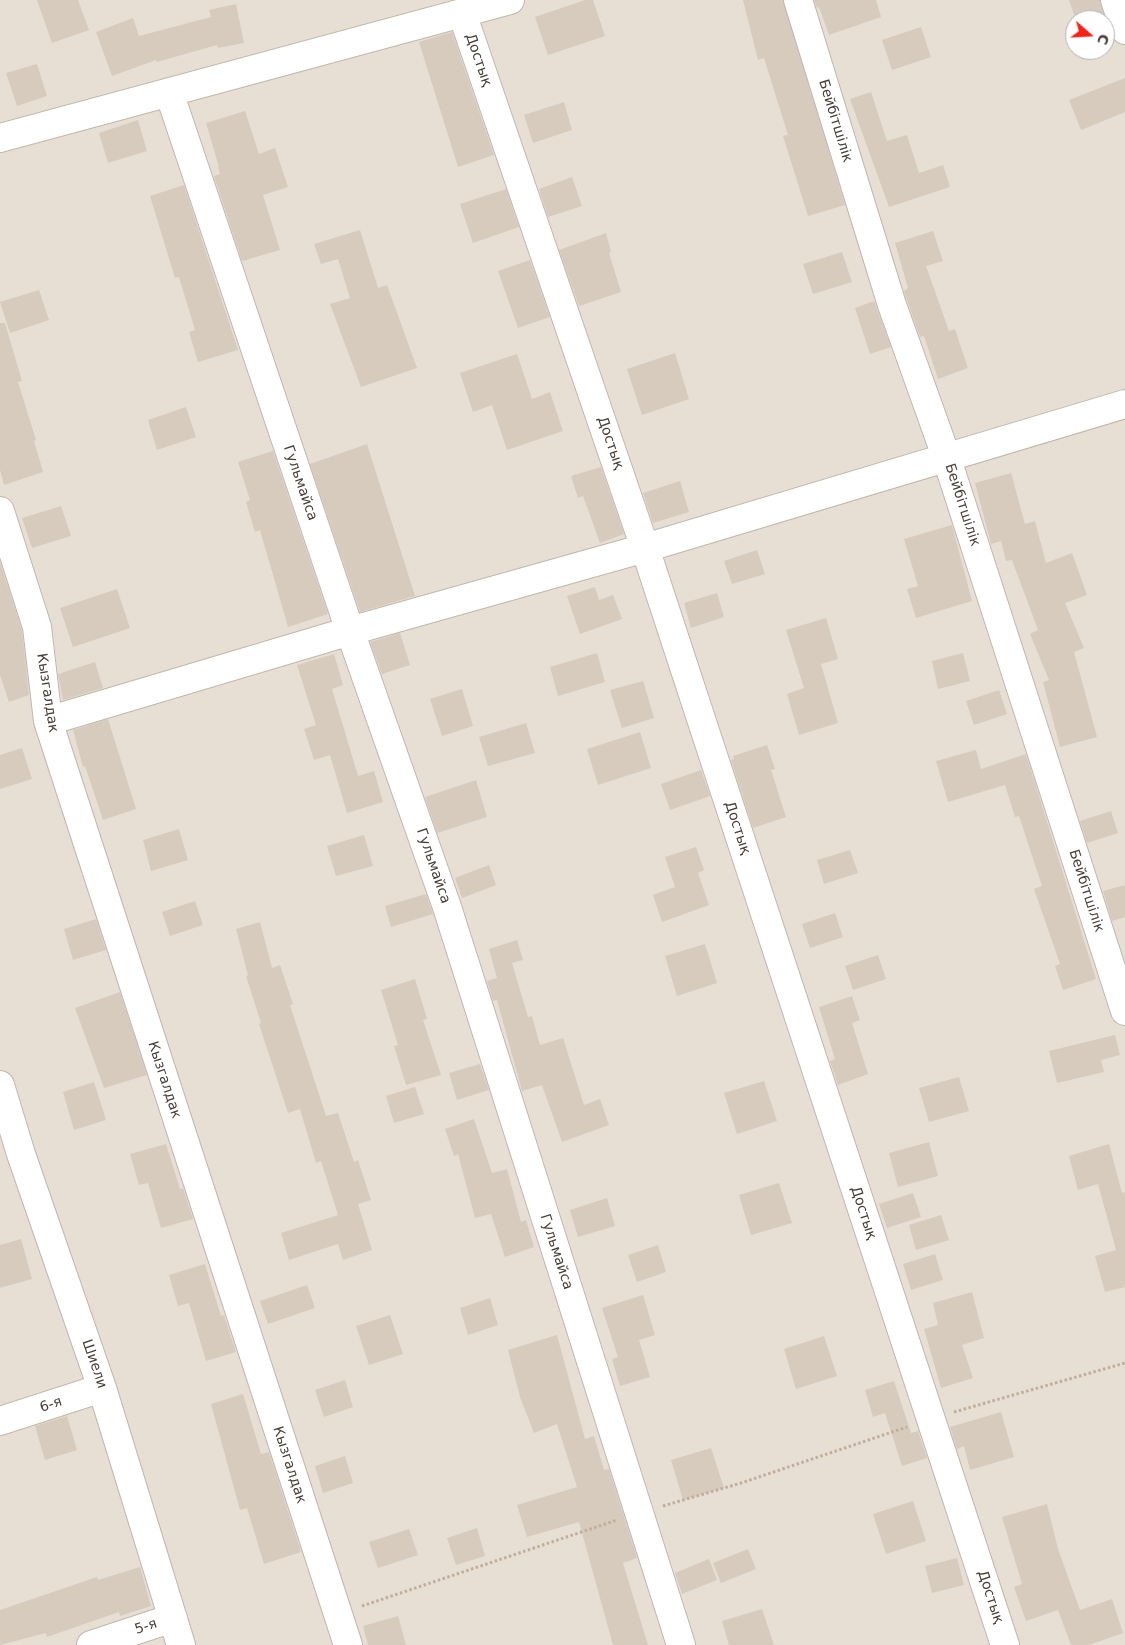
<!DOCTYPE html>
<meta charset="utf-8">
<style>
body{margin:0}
#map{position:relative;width:1125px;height:1645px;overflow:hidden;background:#f3eee6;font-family:"DejaVu Sans",sans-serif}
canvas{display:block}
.north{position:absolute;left:1065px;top:10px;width:50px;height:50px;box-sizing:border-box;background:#fff;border:1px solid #b5b1ae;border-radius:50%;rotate:109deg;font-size:14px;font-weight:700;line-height:20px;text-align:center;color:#463d35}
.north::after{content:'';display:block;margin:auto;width:18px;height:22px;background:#f92016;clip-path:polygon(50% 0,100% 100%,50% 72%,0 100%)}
</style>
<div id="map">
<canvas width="1125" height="1645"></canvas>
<div class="north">С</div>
</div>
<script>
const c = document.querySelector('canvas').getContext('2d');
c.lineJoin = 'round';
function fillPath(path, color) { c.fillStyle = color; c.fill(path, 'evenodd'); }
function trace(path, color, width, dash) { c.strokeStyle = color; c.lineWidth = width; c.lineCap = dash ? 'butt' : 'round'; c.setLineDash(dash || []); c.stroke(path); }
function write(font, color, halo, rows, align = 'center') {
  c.font = font + ' "DejaVu Sans",sans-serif'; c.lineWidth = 4; c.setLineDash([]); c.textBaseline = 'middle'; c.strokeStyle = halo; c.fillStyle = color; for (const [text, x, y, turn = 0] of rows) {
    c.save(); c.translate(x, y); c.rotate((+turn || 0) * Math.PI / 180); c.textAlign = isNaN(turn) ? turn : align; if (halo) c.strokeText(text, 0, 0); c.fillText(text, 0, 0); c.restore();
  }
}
fillPath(new Path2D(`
 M0,0H1125V1645H0ZM1075,20H1105V50H1075Z`), '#e7dfd4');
fillPath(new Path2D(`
 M37,0H78L89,30L52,43Z
 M585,0H593L605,36L548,55L535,17Z
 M743,0H783L845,205L808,216L783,136L788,135L764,58L758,60Z
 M814,0H876L881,17L829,35L819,7L817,8Z
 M1069,0H1100L1105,20H1076Z
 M236,4L244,43L218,48L217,45L157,62L156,60L112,76L96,32L133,18L139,36L211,17L209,10Z
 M921,27L931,57L892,70L882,40Z
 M452,32L494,155L458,167L419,42Z
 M37,64L47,96L17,106L6,73Z
 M1125,78V112L1081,130L1069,100Z
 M871,92L887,141L907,135L919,173L943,165L950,187L889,207L850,99Z
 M564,102L572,130L533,143L524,115Z
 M245,111L259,154L275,148L288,187L263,195L280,250L242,261L214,176L220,174L218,167H219L206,123Z
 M138,120L147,151L108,163L99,133Z
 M572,177L582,206L548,217L539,189Z
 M184,185L238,350L198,362L189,332L195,330L179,277L175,278L150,196Z
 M506,189L519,227L473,243L460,204Z
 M360,230L378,288L387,285L417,368L361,387L330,304L350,298L338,259L321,264L314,244Z
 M933,231L943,261L926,266L949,331L955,329L968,368L938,379L924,336L920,337L907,300L904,291L908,288L895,243Z
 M606,233L611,252L609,253L621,292L579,306L559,250Z
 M842,252L852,282L813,294L803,264Z
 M530,260L550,317L518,328L498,271Z
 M39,290L49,320L10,333L0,302Z
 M874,301L891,347L870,354L855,308Z
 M0,323H5L22,381L18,382L36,440L34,441L43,472L4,485L0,470Z
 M675,353L689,399L642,415L627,369Z
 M517,354L532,399L550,392L563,431L507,450L492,405L473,412L460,373Z
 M186,407L196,437L157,450L148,420Z
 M367,444L415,596L360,612L310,464Z
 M273,451L328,614L288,627L260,530L255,532L246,502L250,500L238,462Z
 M601,467L624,534L600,543L583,496L578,498L571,476Z
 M1011,473L1025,524L1035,521L1046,563L1072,553L1087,595L1065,603L1084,648L1074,652L1097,737L1060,747L1043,682L1049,680L1030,634L1038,630L1012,560L1006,561L1001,541L991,544L975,483Z
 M680,481L689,512L653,523L643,493Z
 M61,506L71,536L32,548L22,518Z
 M952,525L972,601L916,618L907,589L918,586L904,539Z
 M757,550L765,574L732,584L724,561Z
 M0,562L22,630L29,695L9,702L0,675Z
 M595,587L599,600L613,595L622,619L580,634L567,596Z
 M117,589L130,628L73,647L60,608Z
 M717,593L724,617L691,628L684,603Z
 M826,618L838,659L821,664L838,723L799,735L787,694L804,688L786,630Z
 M400,633L410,665L382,674L370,642Z
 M597,653L605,682L558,696L550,667Z
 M963,653L970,681L938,689L932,661Z
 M334,654L343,685L332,689L358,776L374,771L383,802L347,813L330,755L314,760L304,729L316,725L297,665Z
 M95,662L103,688L63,700L58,674Z
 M643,681L654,718L622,728L610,690Z
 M462,689L473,726L442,736L430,699Z
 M999,690L1007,714L974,725L966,701Z
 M108,719L136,809L103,820L85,766L83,767L73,730Z
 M526,723L535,753L488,766L479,737Z
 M640,732L651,768L598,785L587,749Z
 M767,745L775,769L771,770L786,817L753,828L731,760L734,759L733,756Z
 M22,748L32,779L0,789V755Z
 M976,750L981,769L1026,754L1096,979L1063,990L1055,966L1060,964L1034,889L1042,886L1019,816L1015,817L1005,785L948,802L936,761Z
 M701,770L710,796L670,810L661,784Z
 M476,780L487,817L437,833L425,797Z
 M1111,811L1118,833L1087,843L1080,821Z
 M179,829L188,860L151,871L143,840Z
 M364,835L373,866L336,876L327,846Z
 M696,847L704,870L698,873L709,905L662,922L653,895L675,887L665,857Z
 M850,850L858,873L824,884L817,860Z
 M489,865L496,885L462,898L455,878Z
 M1125,885V917L1112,921L1103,891Z
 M426,894L433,914L391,927L385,906Z
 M195,901L203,925L170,936L162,912Z
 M835,913L843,937L810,948L802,924Z
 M96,919L106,950L73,960L64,929Z
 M260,922L272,968L280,965L293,1004L290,1005L326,1116L338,1113L354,1162L358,1160L371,1200L358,1204L372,1250L343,1260L338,1244L289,1260L281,1233L338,1215L321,1161L316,1163L300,1109L288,1113L259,1024L261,1023L246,976L248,975L236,929Z
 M517,940L523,960L512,963L528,1017L532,1016L540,1045L563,1038L584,1105L600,1099L609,1125L562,1142L542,1085L522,1091L497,1000L493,1001L487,981L497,978L489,949Z
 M705,944L717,983L677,996L665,956Z
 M878,955L886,979L853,990L845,966Z
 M415,979L427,1019L423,1020L441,1075L406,1085L394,1046L398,1045L381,990Z
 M120,992L147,1075L104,1088L75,1008Z
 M852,996L860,1020L852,1023L868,1074L838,1085L830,1061L835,1059L819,1007Z
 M1115,1035L1120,1055L1101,1060L1104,1072L1057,1083L1049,1051Z
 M480,1064L489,1090L457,1100L449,1073Z
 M959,1077L969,1111L929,1122L919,1088Z
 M764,1081L777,1121L737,1134L724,1093Z
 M94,1082L106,1120L74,1130L63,1092Z
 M415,1087L424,1114L394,1123L386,1096Z
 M474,1119L492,1173L507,1169L521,1222L526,1220L534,1247L505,1257L491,1214L475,1218L458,1154L454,1156L445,1129Z
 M929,1142L938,1176L898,1187L889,1153Z
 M166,1144L180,1189L183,1188L193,1219L161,1228L148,1183L139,1185L130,1154Z
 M1109,1144L1122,1193L1125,1192V1287L1105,1292L1095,1256L1116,1250L1098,1184L1078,1190L1069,1156Z
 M779,1183L792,1223L751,1235L739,1195Z
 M913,1193L921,1217L887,1228L879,1204Z
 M607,1198L615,1226L578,1237L570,1210Z
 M941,1215L949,1240L916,1250L909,1225Z
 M21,1239L32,1279L0,1288V1245Z
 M658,1245L666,1272L637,1282L628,1255Z
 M935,1254L943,1280L911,1290L903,1264Z
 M205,1264L221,1316L224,1315L236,1352L206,1361L189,1303L178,1306L169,1275Z
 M307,1285L315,1308L268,1324L260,1301Z
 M972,1292L984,1338L962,1345L973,1378L941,1388L924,1329L938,1325L933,1303Z
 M643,1295L655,1335L639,1340L650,1377L620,1386L612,1359L618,1357L602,1308Z
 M490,1298L498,1325L468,1335L460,1308Z
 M390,1315L403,1354L369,1365L356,1326Z
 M557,1335L585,1439L594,1436L604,1470L609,1469L637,1558L623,1563L648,1645H613L579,1522L527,1537L517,1505L577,1487L557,1424L534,1433L520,1397L508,1350Z
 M824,1336L837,1376L796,1389L784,1349Z
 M345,1380L353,1407L324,1417L315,1390Z
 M894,1381L911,1433L918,1431L927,1458L902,1466L885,1413L873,1417L865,1390Z
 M243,1394L261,1454L269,1452L301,1552L264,1564L247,1508L240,1510L211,1404Z
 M1001,1412L1014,1457L970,1470L964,1446L957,1449L950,1427Z
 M67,1416L77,1450L45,1460L35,1426Z
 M711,1448L724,1488L683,1500L671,1460Z
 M345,1456L353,1483L323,1493L315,1466Z
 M913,1501L926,1541L886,1554L873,1514Z
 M1047,1504L1058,1549L1080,1610L1112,1599L1123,1633L1089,1645H1071L1058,1610L1026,1621L1014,1587L1022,1584L1002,1517Z
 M477,1528L485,1556L456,1565L447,1538Z
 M409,1529L418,1555L378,1568L369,1542Z
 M748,1549L756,1569L721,1583L713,1563Z
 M957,1558L964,1585L932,1593L925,1566Z
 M709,1559L717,1580L682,1594L675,1573Z
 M140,1567L151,1606L120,1616L119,1612L47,1637L46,1633L0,1645V1610L97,1577L98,1580Z
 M762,1609L774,1645H729L722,1621Z
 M398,1616L406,1645H368L363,1626Z`), '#d7cbbe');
const minor = new Path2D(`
 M798,0L892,305L946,456L1125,1011
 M1115,0L1125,30
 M462,13L645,548L1005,1645
 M169,92L350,631L447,907L681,1645
 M0,138L510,0
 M0,511L37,627L48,721L348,1645
 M48,721L350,631L645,548L1125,404
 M0,1085L21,1154L102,1388L181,1645
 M0,1421L102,1388
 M91,1645L173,1618`);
trace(minor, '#c1b7ab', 30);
trace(new Path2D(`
 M954,1412L1125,1363
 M663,1506L741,1483L907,1427
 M362,1606L617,1520`), '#c0ae9a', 3, [2.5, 2.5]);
trace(minor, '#fff', 28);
write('14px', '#463d35', '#fff', [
 ["Достық",478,60,71],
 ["Бейбітшілік",835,121,73],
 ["Достық",610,443,71],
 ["Гульмайса",300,483,71],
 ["Бейбітшілік",962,505,72],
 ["Кызгалдак",47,693,81],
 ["Достық",737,828,72],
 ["Гульмайса",433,866,71],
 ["Бейбітшілік",1086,891,72],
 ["Кызгалдак",164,1080,72],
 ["Достық",863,1213,72],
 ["Гульмайса",556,1252,72],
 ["Шиели",94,1364,71],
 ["6-я",51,1405,-18],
 ["Кызгалдак",289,1465,72],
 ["Достық",990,1597,72],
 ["5-я",146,1627,-18]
]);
</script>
